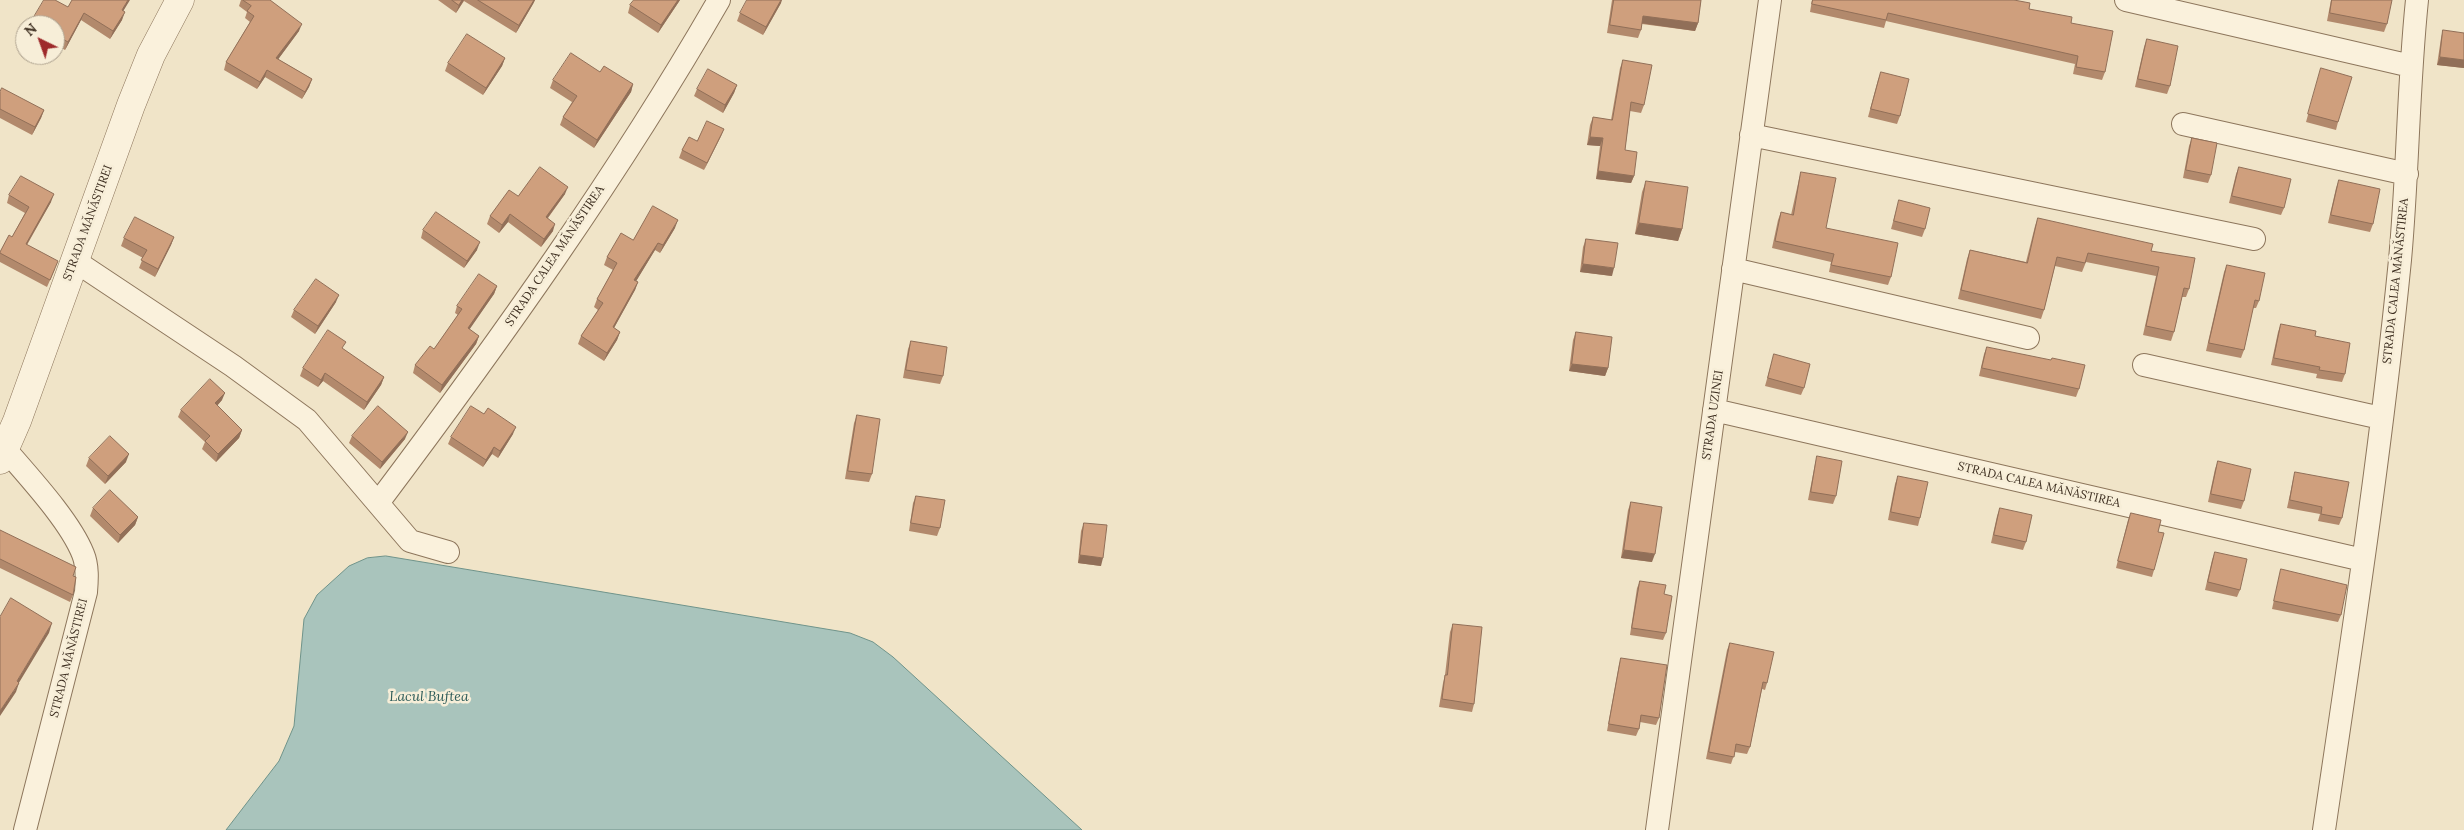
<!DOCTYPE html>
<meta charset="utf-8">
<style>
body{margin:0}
#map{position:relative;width:2464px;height:830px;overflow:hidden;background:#f0e4c8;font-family:Lora,serif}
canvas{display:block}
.north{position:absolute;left:15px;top:15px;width:50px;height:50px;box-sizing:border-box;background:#f7eed8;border:1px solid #ada18e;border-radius:50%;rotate:318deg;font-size:14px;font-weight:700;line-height:20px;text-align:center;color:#3d2e20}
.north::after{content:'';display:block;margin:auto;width:18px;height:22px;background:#9e2a2b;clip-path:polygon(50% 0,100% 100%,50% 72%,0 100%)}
</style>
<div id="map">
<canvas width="2464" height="830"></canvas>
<div class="north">N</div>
</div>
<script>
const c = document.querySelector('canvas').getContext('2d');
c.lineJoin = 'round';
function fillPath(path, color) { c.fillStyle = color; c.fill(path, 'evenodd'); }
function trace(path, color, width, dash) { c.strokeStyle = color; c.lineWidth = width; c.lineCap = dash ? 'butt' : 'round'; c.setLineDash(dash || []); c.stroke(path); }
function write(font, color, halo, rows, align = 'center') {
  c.font = font + ' Lora,serif'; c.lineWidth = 5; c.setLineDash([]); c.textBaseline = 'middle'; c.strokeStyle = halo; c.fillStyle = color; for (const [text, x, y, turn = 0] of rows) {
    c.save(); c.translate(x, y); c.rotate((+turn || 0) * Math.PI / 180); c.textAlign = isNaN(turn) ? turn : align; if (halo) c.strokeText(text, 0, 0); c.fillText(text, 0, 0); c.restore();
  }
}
const water = new Path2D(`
 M386,556L850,633L873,642L893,657L1082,830H226L279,761L294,726L304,619L317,595L349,566L367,558Z`);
fillPath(water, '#a9c4bc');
trace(water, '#6f938a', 1);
const minor = new Path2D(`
 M2126,0L2411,66
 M2183,124L2407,174
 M1751,135L2254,239
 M75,261L233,366L307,420L410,541L448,552
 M1733,269L2028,338
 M2144,365L2381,418
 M1714,410L2363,560
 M5,449C29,477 70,521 83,554C88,566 87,580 86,592L25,830
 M378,503C499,342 619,174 719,0
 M1657,830L1770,0
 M2324,830C2352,640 2381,451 2400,260C2408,173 2408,86 2417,0`);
const tertiary = new Path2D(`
 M0,460L17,421L131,105L151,55L180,0`);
trace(minor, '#8d765c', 24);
trace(tertiary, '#8d765c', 29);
trace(minor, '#faf1dc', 22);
trace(tertiary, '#faf1dc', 28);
fillPath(new Path2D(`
 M241,0H270L299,31L278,59L312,79L309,87L302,99L265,77L257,89L224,70L226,62L250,22L245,18L247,12L239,6Z
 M438,0H535L533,4L516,33L464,1L456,13Z
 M680,0L658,33L628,13L630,5Z
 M1612,0H1701L1698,23L1695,31L1642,24L1641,30L1638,38L1607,33Z
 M1812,0H2014L2029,9L2071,23L2105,72L2102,80L2073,74L2075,64L1886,21L1884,28L1810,12Z
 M2331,0H2390L2387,24L2384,32L2327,21Z
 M781,3L763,35L737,21L740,13Z
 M68,7L123,11L122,20L110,39L81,20L65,50L55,44V25H30L31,22Z
 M2443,30L2464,68L2437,65L2441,38Z
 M2147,39L2170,86L2167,94L2135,87L2144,47Z
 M505,58L502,66L483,95L445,71L448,63Z
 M1623,60L1644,105L1641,113L1630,111L1625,150L1634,176L1631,183L1596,179L1600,146L1587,145L1590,125L1593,117L1611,120L1620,68Z
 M2321,68L2338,122L2336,130L2306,122Z
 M1881,72L1900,116L1897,124L1868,117L1878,80Z
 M553,80L633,84L631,92L594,148L560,125L563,117L572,102L550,88Z
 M737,85L734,93L723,113L694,96L697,89Z
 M0,92L44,110L41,118L32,135L0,118Z
 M724,129L721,136L704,170L679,158L682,150L697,141Z
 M2192,138L2211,175L2208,183L2183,178L2189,146Z
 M2239,167L2284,208L2281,215L2229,203L2236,174Z
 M1801,172L1826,228L1891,277L1888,285L1829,272L1831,262L1772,248L1778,220L1781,212L1791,215L1799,179Z
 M2339,180L2373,224L2370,232L2328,223L2336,188Z
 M1646,181L1682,229L1678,241L1635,234L1642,192Z
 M565,194L548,218L553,231L541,247L508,222L499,233L487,224L490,216L518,196Z
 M9,195L51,202L27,245L55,269L47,287L0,262V252L12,237L25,213L7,203Z
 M1899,200L1925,229L1922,237L1891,229Z
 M2038,218L2151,251L2189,289L2186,297H2182L2174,332L2171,341L2143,335L2156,276L2086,262L2082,272L2055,266L2044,310L2041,319L1958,299L1967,259L1970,250L2026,262L2035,226Z
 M675,228L660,253L655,250L636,281L638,282L635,290L614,328L620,332L617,340L604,361L578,344L581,336L598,310L594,307L597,299L613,270L604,265L607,257L633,240Z
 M423,230L477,250L464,268L421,238Z
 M174,237L171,245L155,277L139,268L143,258L121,246L124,238Z
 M1586,239L1612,276L1580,272L1583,247Z
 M2227,265L2259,301L2256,308H2253L2244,350L2241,358L2206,351L2224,272Z
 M497,286L494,294L469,329L479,336L476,344L440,393L413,373L415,365L434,349L458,315L455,313L457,306Z
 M336,302L315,334L291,317L294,310Z
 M2281,324L2315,336L2345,374L2342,382L2316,378L2317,374L2271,365L2278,332Z
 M1576,332L1608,368L1605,376L1569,371L1573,340Z
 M911,341L943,376L940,384L903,378L908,349Z
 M1987,347L2079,389L2076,397L1979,376L1984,354Z
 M343,349L384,377L381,385L364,410L323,381L318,387L300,376L303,368Z
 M1774,354L1804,388L1801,395L1765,386Z
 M222,400L217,406L242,430L239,438L216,462L202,449L205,442L178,417L181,410Z
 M857,415L872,474L869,482L845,479L854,423Z
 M513,434L498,458L492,454L483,467L448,444L451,437Z
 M352,436L405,439L380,469L349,443Z
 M1817,456L1836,496L1833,504L1808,500L1815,464Z
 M89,458L126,462L105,484L86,466Z
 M2218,461L2244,501L2241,509L2208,502L2215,469Z
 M2295,472L2342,518L2339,525L2318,521L2320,514L2287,508L2293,480Z
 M1898,476L1920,518L1918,526L1888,520L1895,484Z
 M916,496L940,528L937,536L909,531L913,503Z
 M1631,502L1652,562L1621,558L1628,510Z
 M93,508L138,517L135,525L118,543L90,516Z
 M2000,508L2026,542L2023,550L1991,543L1997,516Z
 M2131,513L2158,532L2154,570L2152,577L2116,568L2128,520Z
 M1084,523L1101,566L1078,563L1081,531Z
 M0,530L73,576V595L70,602L0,568Z
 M2215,552L2240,590L2237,597L2205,590L2212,560Z
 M2281,569L2341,615L2338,622L2272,609L2279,577Z
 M1640,581L1664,594L1666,633L1663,640L1630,635L1637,588Z
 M1453,624L1474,704L1472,712L1439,707L1443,683L1445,675L1450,632Z
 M1730,643L1767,683L1765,690L1762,689L1750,747L1747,754L1735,752L1731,764L1706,759L1727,650Z
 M1621,658L1659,718L1656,725L1640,722L1639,729L1636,736L1607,731L1619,665Z`), '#b2896c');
fillPath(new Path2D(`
 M128,0H130L119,18L122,10Z
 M462,0H464L456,13L459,5Z
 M534,0H535L533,4L516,33L519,25Z
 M678,0H680L658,33L661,25Z
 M781,0H782L781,3L763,35L766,27Z
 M125,12L122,20L110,39L113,31Z
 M84,13L81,20L65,50L68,42Z
 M1643,16L1698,23L1695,31L1640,23Z
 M302,24L299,31L274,65L276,58Z
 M2440,57L2464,60V68L2437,65Z
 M505,58L502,66L483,95L486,88Z
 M267,70L265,77L257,89L260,82Z
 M312,79L309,87L302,99L305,92Z
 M633,84L631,92L594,148L597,140Z
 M737,85L734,93L723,113L725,105Z
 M44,110L41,118L32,135L35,127Z
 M724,129L721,136L704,170L707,163Z
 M1590,137L1603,138L1600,146L1587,145Z
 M1598,171L1634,176L1631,183L1596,179Z
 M568,187L565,194L543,224L546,217Z
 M54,194L51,202L23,251L26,244Z
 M510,214L508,222L499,233L502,225Z
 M678,220L675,228L660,253L663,245Z
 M1639,223L1682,229L1678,241L1635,234Z
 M555,224L553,231L541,247L544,239Z
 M174,237L171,245L155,277L158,269Z
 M480,242L477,250L464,268L467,261Z
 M658,243L655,250L632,288L634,280Z
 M1583,264L1614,268L1612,276L1580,272Z
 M638,282L635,290L610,335L613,327Z
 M497,286L494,294L465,336L468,328Z
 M339,295L336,302L315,334L318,326Z
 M620,332L617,340L604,361L607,353Z
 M479,336L476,344L440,393L442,385Z
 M1572,364L1608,368L1605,376L1569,371Z
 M325,373L323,381L318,387L321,380Z
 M384,377L381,385L364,410L367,402Z
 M225,393L222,400L212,411L215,403Z
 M516,427L513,434L498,458L500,451Z
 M242,430L239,438L216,462L218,454Z
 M408,432L405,439L380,469L382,462Z
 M494,447L492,454L483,467L486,460Z
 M129,454L126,462L105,484L108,476Z
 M138,517L135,525L118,543L120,535Z
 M1624,550L1655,554L1652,562L1621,558Z
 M1080,555L1103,558L1101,566L1078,563Z
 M52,623L49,633L14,691L17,681Z
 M19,683L16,692L0,716V711Z`), '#916f58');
const building = new Path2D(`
 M44,0H55L68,7L72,0H128L122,10L125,12L113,31L84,13L68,42L55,35V25H37L31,22Z
 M243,0H270L302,24L276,58L312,79L305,92L267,70L260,82L226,62L254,16L247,11L251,6Z
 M452,0H462L459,5Z
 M478,0H534L519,25Z
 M634,0H678L661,25L630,5Z
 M747,0H781L766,27L740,13Z
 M1614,0H1701L1698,23L1643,16L1641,30L1610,25Z
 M1813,0H2014L2030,3L2029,9L2072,17L2071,23L2113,31L2105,72L2076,67L2078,56L1888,13L1886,20L1812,4Z
 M2332,0H2392L2387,24L2330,13Z
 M2443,30L2464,33V60L2440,57Z
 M467,34L505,58L486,88L448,63Z
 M2147,39L2178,46L2170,86L2138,79Z
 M571,53L600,72L604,66L633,84L597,140L563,117L577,96L553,80Z
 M1623,60L1652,65L1644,105L1631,102L1625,150L1637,152L1634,176L1598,171L1603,138L1590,137L1593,117L1612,120Z
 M2321,68L2352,77L2338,122L2308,114Z
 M708,69L737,85L725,105L697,89Z
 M1881,72L1909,79L1900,116L1871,109Z
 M2,88L44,110L35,127L0,109V92Z
 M707,121L724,129L707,163L682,150L689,137L697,141Z
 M2192,138L2217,143L2211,175L2186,170Z
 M540,167L568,187L546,217L555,224L544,239L510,214L502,225L490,216L509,190L518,196Z
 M2239,167L2291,179L2284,208L2232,196Z
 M1801,172L1836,178L1826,228L1898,243L1891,277L1831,265L1834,254L1775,241L1781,212L1793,215Z
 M21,176L54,194L26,244L58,261L50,280L0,253V252L9,235L12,237L29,207L9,195Z
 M2339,180L2380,189L2373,224L2331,215Z
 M1646,181L1688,187L1682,229L1639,223Z
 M1899,200L1930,208L1925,229L1894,221Z
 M653,206L678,220L663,245L658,243L634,280L638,282L613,327L620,332L607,353L581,336L603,303L597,299L617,263L607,257L621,233L633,240Z
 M436,212L480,242L467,261L423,230Z
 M135,217L174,237L158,269L141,260L147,250L124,238Z
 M2038,218L2153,244L2151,251L2195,258L2189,289L2184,288L2174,332L2146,326L2159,267L2088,253L2085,263L2057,257L2044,310L1961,290L1970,250L2027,263Z
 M1586,239L1618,243L1614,268L1583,264Z
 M2227,265L2265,273L2259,301L2255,300L2244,350L2209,343Z
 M479,274L497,286L468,328L479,336L442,385L415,365L430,346L434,349L462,309L457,306Z
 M316,279L339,295L318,326L294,310Z
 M2281,324L2316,331L2315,336L2350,343L2345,374L2319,370L2320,367L2274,358Z
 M328,330L346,342L342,348L384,377L367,402L325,373L321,380L303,368Z
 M1576,332L1612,337L1608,368L1572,364Z
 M911,341L947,347L943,376L906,370Z
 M1987,347L2051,360L2052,358L2085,365L2079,389L1982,368Z
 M1774,354L1810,364L1804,388L1768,378Z
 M210,379L225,393L215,403L242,430L218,454L205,441L210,436L181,410Z
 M378,406L408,432L382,462L352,436Z
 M471,406L484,414L488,408L516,427L500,451L494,447L486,460L451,437Z
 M857,415L880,419L872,474L848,471Z
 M110,436L129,454L108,476L89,458Z
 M1817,456L1842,461L1836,496L1811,492Z
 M2218,461L2251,469L2244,501L2211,494Z
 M2295,472L2349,482L2342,518L2321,514L2322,507L2290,500Z
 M1898,476L1928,482L1920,518L1891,512Z
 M110,490L138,517L120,535L93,508Z
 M916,496L945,500L940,528L911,523Z
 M1631,502L1662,507L1655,554L1624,550Z
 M2000,508L2032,515L2026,542L1994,535Z
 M2131,513L2161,520L2158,532L2164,533L2154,570L2118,561Z
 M1084,523L1107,525L1103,558L1080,555Z
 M0,530L76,567L73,576L76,577L73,595L0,559Z
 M2215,552L2247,559L2240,590L2208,582Z
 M2281,569L2347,585L2341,615L2274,601Z
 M1640,581L1666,585L1664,594L1672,596L1666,633L1632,628Z
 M11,598L52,623L17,681L19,683L0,711V617Z
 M1453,624L1482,627L1474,704L1442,699L1445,675H1447Z
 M1730,643L1774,652L1767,683L1763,682L1750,747L1736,744L1734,757L1709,752Z
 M1621,658L1667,665L1659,718L1641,715L1639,729L1609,724Z`);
fillPath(building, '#cf9f7d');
trace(building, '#916f58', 1);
write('12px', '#3d2e20', '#f7eed8', [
 ["STRADA MĂNĂSTIREI",88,223,-70],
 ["STRADA CALEA MĂNĂSTIREA",555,256,-56],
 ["STRADA CALEA MĂNĂSTIREA",2396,281,-84],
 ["STRADA UZINEI",1713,415,-82],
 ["STRADA CALEA MĂNĂSTIREA",2039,485,13],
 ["STRADA MĂNĂSTIREI",69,658,-76]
]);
write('italic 14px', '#2f5d5a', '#f7eed8', [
 ["Lacul Buftea",429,697]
]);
</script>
